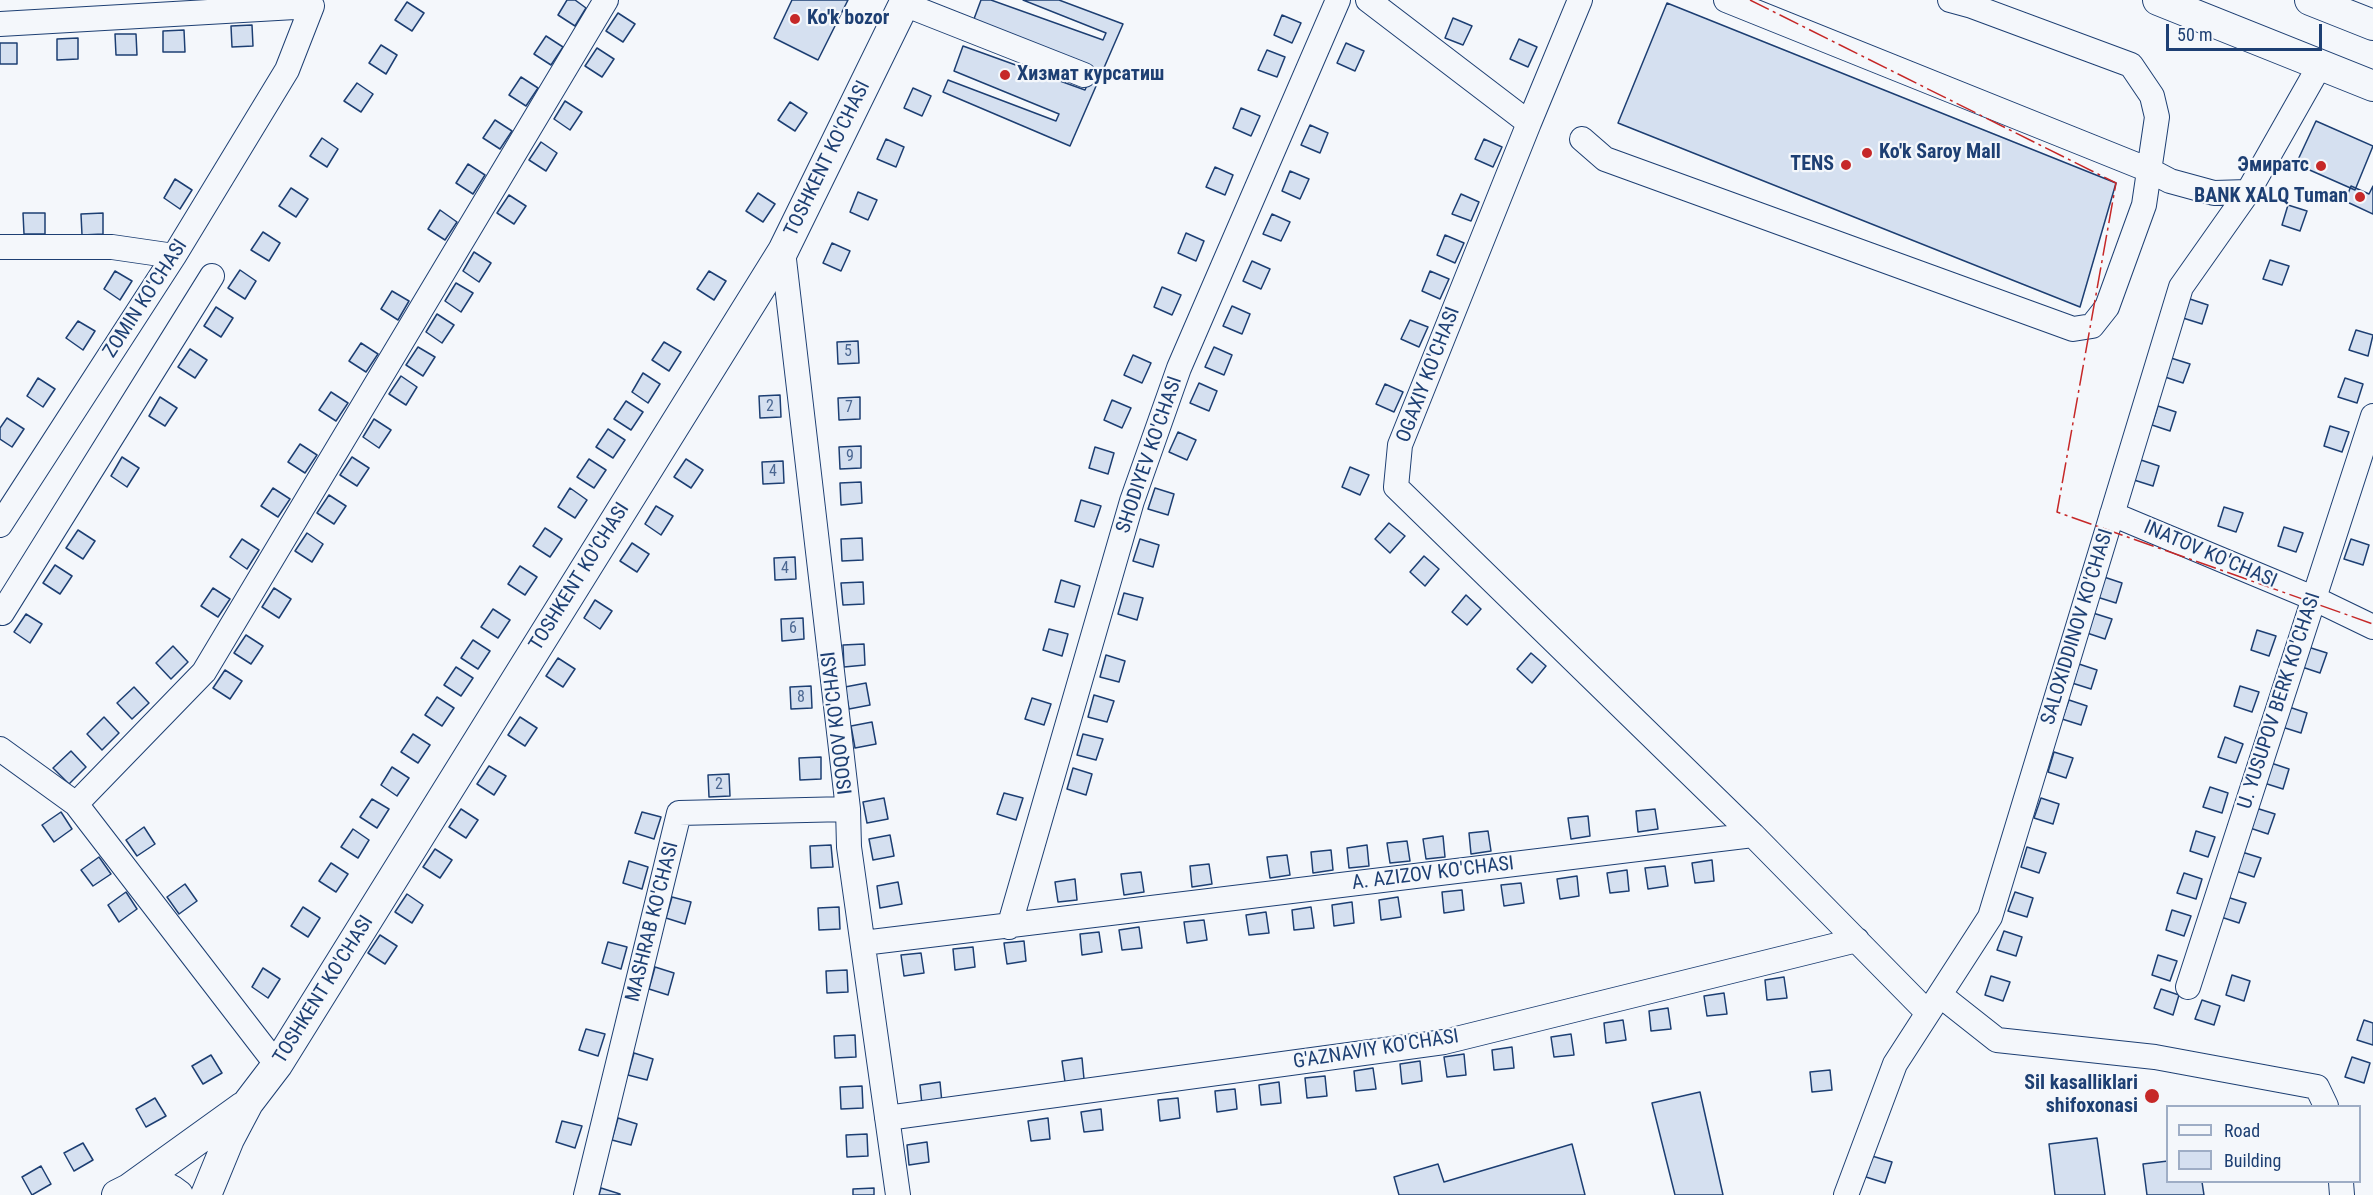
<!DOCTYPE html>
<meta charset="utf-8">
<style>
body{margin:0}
#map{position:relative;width:2373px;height:1195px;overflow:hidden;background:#f4f7fb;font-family:"Roboto Condensed",sans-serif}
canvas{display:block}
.legend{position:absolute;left:2166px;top:1105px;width:195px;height:78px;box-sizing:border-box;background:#f4f7fb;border:2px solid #9eadc5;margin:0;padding:8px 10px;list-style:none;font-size:18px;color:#1d3f73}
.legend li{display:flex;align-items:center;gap:12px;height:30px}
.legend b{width:30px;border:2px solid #9eadc5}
.scale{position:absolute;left:2166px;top:24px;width:156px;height:27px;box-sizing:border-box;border:3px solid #1d3f73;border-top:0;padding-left:8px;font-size:18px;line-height:21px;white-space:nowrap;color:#1d3f73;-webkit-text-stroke:4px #f4f7fb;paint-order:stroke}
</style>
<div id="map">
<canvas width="2373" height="1195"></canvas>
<ul class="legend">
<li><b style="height:8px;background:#f4f7fb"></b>Road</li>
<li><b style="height:16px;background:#d5e0f0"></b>Building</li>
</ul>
<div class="scale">50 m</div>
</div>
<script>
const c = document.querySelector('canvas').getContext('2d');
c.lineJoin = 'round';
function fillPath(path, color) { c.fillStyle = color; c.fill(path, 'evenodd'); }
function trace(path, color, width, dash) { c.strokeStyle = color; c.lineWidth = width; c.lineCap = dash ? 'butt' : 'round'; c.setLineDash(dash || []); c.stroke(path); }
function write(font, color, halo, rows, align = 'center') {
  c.font = font + ' "Roboto Condensed",sans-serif'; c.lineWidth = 4.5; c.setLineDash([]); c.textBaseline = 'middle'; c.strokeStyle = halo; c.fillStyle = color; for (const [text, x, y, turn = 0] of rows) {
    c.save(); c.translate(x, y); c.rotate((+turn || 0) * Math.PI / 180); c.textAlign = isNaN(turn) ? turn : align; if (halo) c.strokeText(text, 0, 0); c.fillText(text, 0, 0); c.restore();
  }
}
const building = new Path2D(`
 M567,0H575L586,8L575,26L558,15Z
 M792,0H848L818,60L774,38Z
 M981,0H991L1103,40L1106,33L1023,0H1059L1123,24L1070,146L943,92L948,80L1056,121L1059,114L954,71L963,46L1085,90L1093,71L971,27Z
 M407,2L424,13L412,31L395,20Z
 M1667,3L2116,183L2080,307L1618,123Z
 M618,13L635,24L623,42L606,31Z
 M1282,15L1301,23L1292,43L1274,35Z
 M1453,18L1472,26L1463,45L1445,38Z
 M252,25L253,46L232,47L231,26Z
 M184,30L185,52H163V31Z
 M115,34H136L137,55H116Z
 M546,36L563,47L551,65L534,54Z
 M78,38V59L57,60V39Z
 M1519,39L1537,47L1528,67L1510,59Z
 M0,43H17V64H0Z
 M1346,43L1364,51L1355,71L1337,63Z
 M381,45L397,55L386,74L369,63Z
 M597,48L614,59L602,77L585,66Z
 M1267,50L1285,57L1277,77L1258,70Z
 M521,77L538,88L526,106L509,95Z
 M357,83L373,94L361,112L344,101Z
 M913,88L931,96L922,116L904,108Z
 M565,101L582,112L570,130L554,119Z
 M790,102L807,113L795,131L778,120Z
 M1241,108L1260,116L1251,136L1233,128Z
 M495,120L512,131L500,149L483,138Z
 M2316,121L2373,146L2355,190L2296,164Z
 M1310,125L1328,133L1320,153L1301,145Z
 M322,138L338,149L327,167L310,156Z
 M886,139L904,147L896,167L877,159Z
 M1484,139L1502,147L1493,167L1475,159Z
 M541,142L557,153L546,171L529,160Z
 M468,164L485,175L473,194L456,183Z
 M1215,167L1233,175L1225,195L1206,187Z
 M1290,171L1309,179L1300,199L1282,191Z
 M175,179L192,190L180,209L164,198Z
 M2351,186L2369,194L2373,186V214L2345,201Z
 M291,188L308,199L296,217L279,206Z
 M858,192L877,200L868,220L850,212Z
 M758,193L775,204L763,222L746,211Z
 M1461,194L1479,202L1471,221L1452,214Z
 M509,195L526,206L514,224L497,213Z
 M2288,205L2307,211L2300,231L2282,225Z
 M440,210L457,222L445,240L428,229Z
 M23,213H45V234H24Z
 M103,213V234L82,235L81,214Z
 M1272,214L1290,222L1281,241L1263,234Z
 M263,232L280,243L269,261L251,250Z
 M1186,233L1204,241L1196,261L1178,253Z
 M1445,235L1464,243L1455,263L1437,255Z
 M832,243L850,251L841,271L823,263Z
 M474,252L491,263L479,282L463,271Z
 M2270,260L2289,266L2282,285L2263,279Z
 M1252,261L1270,269L1261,289L1243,281Z
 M240,270L256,281L245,299L228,288Z
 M115,271L132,281L120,300L104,289Z
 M709,271L726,281L714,300L697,289Z
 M1430,271L1449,279L1440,299L1422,291Z
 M456,283L473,293L461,312L445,301Z
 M1162,287L1181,295L1172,315L1154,307Z
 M392,291L409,301L398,320L381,309Z
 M2190,299L2208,305L2202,324L2183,318Z
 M1232,306L1250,314L1242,334L1223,326Z
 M216,307L233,318L221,337L204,326Z
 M437,314L454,325L442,343L426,332Z
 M1410,320L1428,327L1419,347L1401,339Z
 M78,321L95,331L83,350L66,338Z
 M2356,330L2373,335L2368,356L2349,350Z
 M858,341L859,363L838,364L837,342Z
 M664,342L681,352L669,371L652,360Z
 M361,343L378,354L366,372L349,361Z
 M418,347L435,357L423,376L406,365Z
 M1214,347L1232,355L1224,375L1205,367Z
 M190,349L207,360L195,378L178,367Z
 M1133,355L1151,363L1142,383L1124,375Z
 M2171,358L2190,364L2183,383L2165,377Z
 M643,373L660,384L648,403L632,392Z
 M401,376L417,387L406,405L389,394Z
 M38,378L55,389L43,407L27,396Z
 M2345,378L2363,384L2357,403L2338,397Z
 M1199,383L1217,391L1209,411L1190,403Z
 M1385,384L1403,392L1394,412L1376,404Z
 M331,392L348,403L336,421L319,410Z
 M780,395L781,417L760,418L759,396Z
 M160,397L177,408L165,426L149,416Z
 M860,397V419L839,420L838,398Z
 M1112,400L1131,408L1122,428L1104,420Z
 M626,401L643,412L631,430L614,419Z
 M2158,406L2176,412L2170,431L2152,425Z
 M7,418L24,429L12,447L0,439V428Z
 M374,419L391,430L379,448L363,437Z
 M2330,426L2349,432L2342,452L2324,446Z
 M608,429L625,440L613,458L596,447Z
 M1178,432L1196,440L1187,460L1169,452Z
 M300,444L317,455L305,473L288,462Z
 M861,446V468L840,469L839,447Z
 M1095,447L1114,453L1108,474L1089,468Z
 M122,457L139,468L127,487L111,476Z
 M352,457L369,468L357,486L340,475Z
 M589,459L606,470L594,488L577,477Z
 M686,459L703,470L691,488L674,477Z
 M2141,460L2159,466L2153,486L2134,480Z
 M783,461L784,483L763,484L762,462Z
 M1350,467L1369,475L1360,495L1342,487Z
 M861,482L862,503L841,505L840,483Z
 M273,488L290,499L278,517L261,506Z
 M570,488L587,500L575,518L558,507Z
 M1155,488L1174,494L1168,515L1148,509Z
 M329,495L346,506L334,524L317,513Z
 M1081,500L1101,506L1094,527L1075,521Z
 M656,506L673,516L661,535L645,524Z
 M2224,507L2243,513L2236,532L2218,526Z
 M1389,523L1405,536L1390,553L1375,539Z
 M2284,527L2303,533L2296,552L2278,546Z
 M545,528L562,539L550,557L533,546Z
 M78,530L95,541L83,559L66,548Z
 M307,533L323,544L312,562L295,551Z
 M862,538L863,560L842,561L841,539Z
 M242,539L259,550L247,569L230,557Z
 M1140,539L1159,545L1153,567L1133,561Z
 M2351,539L2369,545L2363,565L2344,559Z
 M632,543L649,554L637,572L620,561Z
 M1424,556L1439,569L1425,586L1410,572Z
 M795,557L796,579L775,580L774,558Z
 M55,565L72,576L60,594L43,583Z
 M520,566L537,577L525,595L508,584Z
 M2104,577L2122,583L2116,603L2097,597Z
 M1061,580L1080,586L1074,607L1055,602Z
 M863,582L864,604L843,605L841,583Z
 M213,588L230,599L218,617L201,606Z
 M274,588L291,599L279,618L262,607Z
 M1124,593L1143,598L1137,620L1118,614Z
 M1466,595L1481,609L1467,625L1452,612Z
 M595,600L612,611L600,629L584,618Z
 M493,609L510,620L498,638L481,627Z
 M2093,613L2112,619L2105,639L2087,633Z
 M26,614L42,624L30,643L14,632Z
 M803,618L804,639L782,641L781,619Z
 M1049,629L1068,634L1062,656L1043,650Z
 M2257,630L2276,636L2269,656L2251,650Z
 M246,635L263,646L251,664L234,653Z
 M473,640L490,651L478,669L461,658Z
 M864,644L865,665L844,667L843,645Z
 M173,646L188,662L171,679L156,663Z
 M2308,647L2327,653L2320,673L2302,667Z
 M1531,653L1546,666L1532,683L1517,669Z
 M1106,655L1125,661L1119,682L1100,677Z
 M558,658L575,669L563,687L546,676Z
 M2079,664L2097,670L2091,689L2072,683Z
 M456,667L473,678L461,696L444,685Z
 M225,670L242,681L230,699L213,688Z
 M866,683L870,705L849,709L845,687Z
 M811,686L812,708L791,709L790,687Z
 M2240,686L2259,692L2252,712L2234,706Z
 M134,687L149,703L132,719L117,703Z
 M1094,695L1114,701L1107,722L1088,717Z
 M437,697L454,708L442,726L425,715Z
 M1032,698L1051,704L1044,725L1025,719Z
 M2069,700L2087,706L2081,725L2062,719Z
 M2289,707L2307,713L2301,733L2282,727Z
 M104,717L119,733L102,750L87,734Z
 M520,717L537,728L525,746L508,735Z
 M872,722L876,744L855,748L851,726Z
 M413,734L430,745L418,763L401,752Z
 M1083,734L1103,739L1096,760L1077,755Z
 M2225,737L2243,744L2236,763L2218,757Z
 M71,751L86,767L69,784L53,768Z
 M2054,752L2073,758L2066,778L2048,772Z
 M821,757V779L800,780L799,758Z
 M2271,763L2289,769L2283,789L2264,783Z
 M489,766L506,776L494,795L477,784Z
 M392,767L409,778L397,796L381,785Z
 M1073,768L1092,774L1086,795L1067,789Z
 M729,774L730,796L709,797L708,775Z
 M2210,787L2228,793L2222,813L2203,807Z
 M1004,793L1023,798L1016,820L997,814Z
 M884,798L888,819L867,823L863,802Z
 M2041,798L2059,804L2053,824L2034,818Z
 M372,799L389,809L377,828L360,817Z
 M2256,808L2275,814L2268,834L2250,828Z
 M461,809L478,820L466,838L449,827Z
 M1655,809L1658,829L1638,832L1636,811Z
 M61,812L72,829L54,842L42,825Z
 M642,812L661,817L654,839L635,833Z
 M1588,816L1590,836L1571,839L1568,818Z
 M144,827L155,844L137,856L126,840Z
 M353,829L369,840L358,858L341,847Z
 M1488,831L1491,851L1471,854L1469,833Z
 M2196,831L2215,837L2208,857L2190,851Z
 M890,835L894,856L873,860L869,839Z
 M1443,836L1445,857L1426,859L1423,839Z
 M1407,841L1410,861L1390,863L1387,843Z
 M831,845L833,867L811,868L810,846Z
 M1367,845L1369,866L1349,868L1347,848Z
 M2027,847L2046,853L2039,873L2021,867Z
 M435,849L452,860L440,878L423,867Z
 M1331,850L1333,870L1313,873L1311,852Z
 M2242,852L2261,858L2254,877L2236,871Z
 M1287,855L1290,875L1270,878L1267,857Z
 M99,857L111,874L93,886L81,870Z
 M1712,860L1714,881L1695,883L1692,863Z
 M629,861L648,867L642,889L623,883Z
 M331,863L348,874L336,892L319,881Z
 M1209,864L1212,884L1192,887L1190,866Z
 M1665,866L1668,886L1648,889L1645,868Z
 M1627,870L1629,891L1610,893L1607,873Z
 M1141,872L1144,892L1124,895L1121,874Z
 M2184,873L2202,879L2196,899L2177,893Z
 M1577,876L1579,896L1560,899L1557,879Z
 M1075,879L1077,900L1058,902L1055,882Z
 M898,882L902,904L880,908L877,886Z
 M1521,883L1524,903L1504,906L1501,885Z
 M185,884L197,901L179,914L167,897Z
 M1462,890L1464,910L1444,913L1442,892Z
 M126,892L137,909L119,922L108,905Z
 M2015,892L2033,898L2027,917L2008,911Z
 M407,894L423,905L412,923L395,912Z
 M672,897L691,902L685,924L666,918Z
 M1398,897L1401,917L1381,920L1379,900Z
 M2227,897L2246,903L2239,923L2221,917Z
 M1352,902L1354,923L1334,926L1332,905Z
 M303,907L320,918L308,937L291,926Z
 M839,907L840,929L819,930L818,908Z
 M1311,907L1314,928L1294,930L1292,910Z
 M2172,910L2191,916L2184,936L2166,930Z
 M1266,912L1269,933L1249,935L1246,915Z
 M1204,920L1207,940L1187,943L1184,922Z
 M1139,927L1142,948L1122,950L1119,930Z
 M2004,931L2022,937L2016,956L1997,950Z
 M1099,932L1102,952L1082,955L1080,934Z
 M380,935L397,946L385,964L368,953Z
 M1024,941L1026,961L1007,964L1004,943Z
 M608,942L627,947L621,969L602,963Z
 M973,947L975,967L955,970L953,949Z
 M921,953L924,973L904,976L901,955Z
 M2158,955L2177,961L2170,981L2152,975Z
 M655,967L674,973L668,995L649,989Z
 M263,968L280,979L268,998L252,987Z
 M847,970L848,992L827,993L826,971Z
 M2232,975L2250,981L2244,1001L2226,995Z
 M1991,976L2010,982L2003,1001L1985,995Z
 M1784,977L1787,998L1767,1000L1765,980Z
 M2161,989L2179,995L2173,1015L2154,1008Z
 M1724,993L1727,1014L1707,1016L1704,996Z
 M2202,1000L2220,1006L2214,1025L2195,1019Z
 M1668,1008L1671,1029L1651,1031L1649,1011Z
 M1623,1020L1626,1040L1606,1043L1604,1023Z
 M2364,1020L2373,1023V1045L2357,1040Z
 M586,1029L605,1034L598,1056L579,1050Z
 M1571,1034L1574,1055L1554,1057L1551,1037Z
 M855,1035L856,1057L835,1058L834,1036Z
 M1512,1047L1514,1068L1494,1070L1492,1050Z
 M634,1053L653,1059L647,1080L628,1075Z
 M1464,1054L1466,1075L1447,1077L1444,1057Z
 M211,1055L222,1073L203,1084L192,1066Z
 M2352,1057L2370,1063L2364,1083L2345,1077Z
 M1082,1058L1084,1079L1065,1082L1062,1061Z
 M1420,1061L1422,1081L1402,1084L1400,1064Z
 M1373,1068L1376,1089L1356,1091L1354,1071Z
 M1830,1070L1832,1090L1812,1092L1810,1072Z
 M1325,1076L1327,1096L1307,1098L1305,1078Z
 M940,1082L942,1103L922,1105L920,1085Z
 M1279,1082L1281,1103L1261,1105L1259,1085Z
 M862,1086L863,1108L841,1109L840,1087Z
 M1235,1089L1237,1109L1217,1112L1215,1091Z
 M1700,1092L1723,1195H1675L1652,1103Z
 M155,1098L166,1116L146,1127L136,1109Z
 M1178,1098L1180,1118L1160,1121L1158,1100Z
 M1101,1109L1103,1130L1084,1132L1081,1112Z
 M618,1118L637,1124L631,1145L612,1140Z
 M1048,1118L1050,1139L1031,1141L1028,1121Z
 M562,1121L582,1126L575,1148L556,1142Z
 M867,1134L868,1156L847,1157L846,1135Z
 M2097,1138L2105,1195H2055L2049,1144Z
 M927,1142L929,1162L909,1165L907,1145Z
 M83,1143L93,1160L74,1171L64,1153Z
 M1572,1144L1585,1195H1399L1394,1177L1438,1164L1444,1182Z
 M1872,1156L1892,1162L1885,1183L1866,1177Z
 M2168,1161V1182H2202L2204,1195H2147L2143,1164Z
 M41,1166L51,1184L32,1195L22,1177Z
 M601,1188L620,1194V1195H599Z
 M874,1188V1195H853V1189Z`);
fillPath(building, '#d5e0f0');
trace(building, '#1d3f73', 1.5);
const minor = new Path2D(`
 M1368,0L1529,123L1400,445L1396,487L1753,835
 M1726,0L2149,170L2170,181L2214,193L2248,192
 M904,4L1084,75
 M0,24L312,6L287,70L174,256L0,525
 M1529,123L1580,0
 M1582,139L1605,159L2073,329L2092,326L2107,307L2144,205L2157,117L2152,96L2131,65L1972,6L1950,0
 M0,247H112L174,256
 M783,251L848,809L849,847L898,1195
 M2112,514L2313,598L2373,627
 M2,613L212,276
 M0,749L76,804L277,1065
 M76,804L204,672L606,0
 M1009,927L1132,501L1179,368L1338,0
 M863,943L1753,835L1928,1013
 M2188,987L2373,416
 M1940,995L1997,1040L2155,1057L2317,1087L2326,1106
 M887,1118L1444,1042L1857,940
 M2341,1182L2342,1195
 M586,1195L679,813L848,809
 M1846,1195L1895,1064L1990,917L2181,287L2248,192L2320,65`);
const major = new Path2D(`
 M2158,0L2373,86
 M2310,0L2373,25
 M127,1190C145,1182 163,1182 178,1195
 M117,1195L129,1189L243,1107
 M206,1195L229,1139L248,1103L277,1065L783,251L906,0`);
trace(minor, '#1d3f73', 26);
trace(major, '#1d3f73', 32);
trace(minor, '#f4f7fb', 24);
trace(major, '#f4f7fb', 30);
trace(new Path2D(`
 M1750,0L2116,183L2057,512L2373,624`), '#c62828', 1.5, [21, 4.5, 3, 4.5]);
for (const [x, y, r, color] of [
 [795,19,6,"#c62828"],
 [1005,75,6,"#c62828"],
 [1867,153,6,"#c62828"],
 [1846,165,6,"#c62828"],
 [2321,166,6,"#c62828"],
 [2360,197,6,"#c62828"],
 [2152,1096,8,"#c62828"]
]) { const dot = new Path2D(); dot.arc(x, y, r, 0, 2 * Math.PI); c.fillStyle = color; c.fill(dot); trace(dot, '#f4f7fb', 2); }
write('16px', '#4b6792', null, [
 ["5",848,352],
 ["2",770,407],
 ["7",849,408],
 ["9",850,457],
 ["4",773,472],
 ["4",785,569],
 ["6",793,629],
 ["8",801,698],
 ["2",719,785]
]);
write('bold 20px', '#1d3f73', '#f4f7fb', [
 ["Ko'k bozor",807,19,"left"],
 ["Хизмат курсатиш",1017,75,"left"],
 ["Ko'k Saroy Mall",1879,153,"left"],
 ["TENS",1834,165],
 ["Эмиратс",2309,166],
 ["BANK XALQ Tuman",2348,197],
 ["Sil kasalliklari",2138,1084],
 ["shifoxonasi",2138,1107]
], 'right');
write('20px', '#1d3f73', '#f4f7fb', [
 ["TOSHKENT KO'CHASI",828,159,-64],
 ["ZOMIN KO'CHASI",146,299,-57],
 ["OGAXIY KO'CHASI",1429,375,-69],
 ["SHODIYEV KO'CHASI",1150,455,-71],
 ["INATOV KO'CHASI",2210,555,23],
 ["TOSHKENT KO'CHASI",580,577,-58],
 ["SALOXIDDINOV KO'CHASI",2078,627,-73],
 ["U. YUSUPOV BERK KO'CHASI",2280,701,-72],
 ["ISOQOV KO'CHASI",838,723,-97],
 ["A. AZIZOV KO'CHASI",1433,874,-7],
 ["MASHRAB KO'CHASI",653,922,-76],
 ["TOSHKENT KO'CHASI",324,990,-58],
 ["G'AZNAVIY KO'CHASI",1376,1050,-9]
]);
</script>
